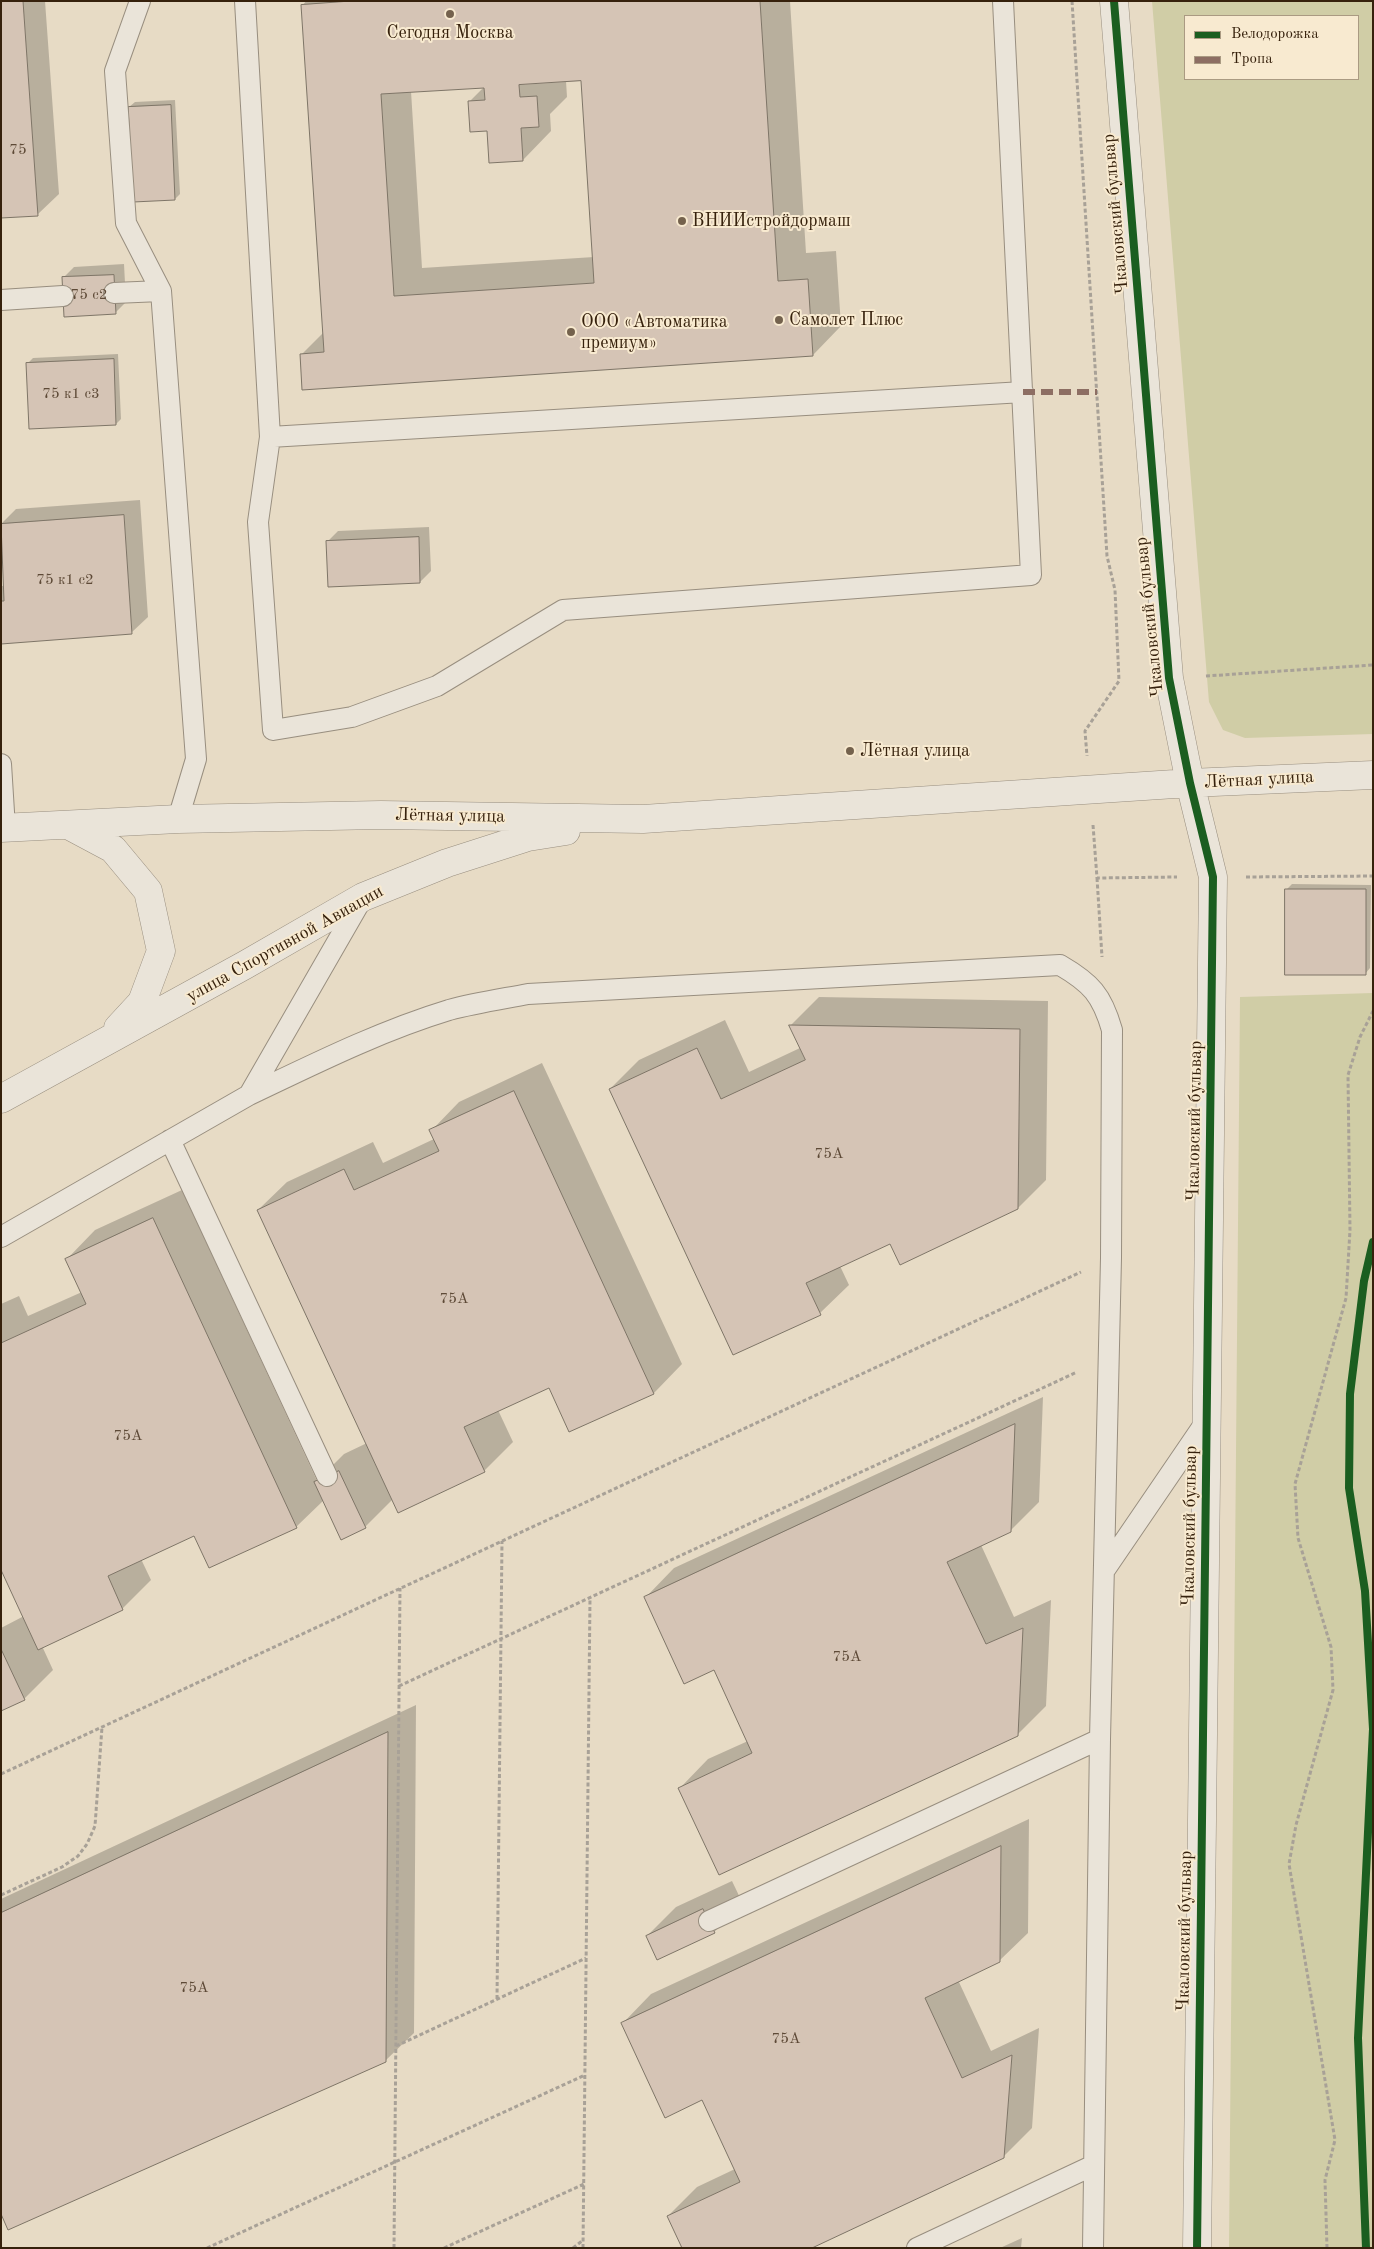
<!DOCTYPE html>
<meta charset="utf-8">
<style>
body{margin:0}
#map{position:relative;width:1374px;height:2249px;overflow:hidden;background:#e7dbc5;font-family:"Old Standard TT",serif}
canvas{display:block}
.frame{position:absolute;inset:0;border:2px solid #36210c;pointer-events:none}
.legend{position:absolute;left:1184px;top:15px;width:175px;height:65px;box-sizing:border-box;background:#f8ead0;border:1px solid #aa9a82;margin:0;padding:6px 9px;list-style:none;font-size:15px;color:#36210c}
.legend li{display:flex;align-items:center;gap:10px;height:25px}
.legend b{width:25px;border:1px solid #aa9a82}
</style>
<div id="map">
<canvas width="1374" height="2249"></canvas>
<div class="frame"></div>
<ul class="legend">
<li><b style="height:6px;background:#1b5e20"></b>Велодорожка</li>
<li><b style="height:6px;background:#8d6e63"></b>Тропа</li>
</ul>
</div>
<script>
const c = document.querySelector('canvas').getContext('2d');
c.lineJoin = 'round';
function fillPath(path, color) { c.fillStyle = color; c.fill(path, 'evenodd'); }
function trace(path, color, width, dash) { c.strokeStyle = color; c.lineWidth = width; c.lineCap = dash ? 'butt' : 'round'; c.setLineDash(dash || []); c.stroke(path); }
function write(font, color, halo, rows, align = 'center') {
  c.font = font + ' "Old Standard TT",serif'; c.lineWidth = 4; c.setLineDash([]); c.textBaseline = 'middle'; c.strokeStyle = halo; c.fillStyle = color; for (const [text, x, y, turn = 0] of rows) {
    c.save(); c.translate(x, y); c.rotate((+turn || 0) * Math.PI / 180); c.textAlign = isNaN(turn) ? turn : align; if (halo) c.strokeText(text, 0, 0); c.fillText(text, 0, 0); c.restore();
  }
}
fillPath(new Path2D(`
 M1152,1H1373V734L1245,738L1223,730L1209,702ZM1185,16H1358V79H1185Z
 M1373,993V2248H1229L1240,997Z`), '#d0cda6');
fillPath(new Path2D(`
 M1,1H45L59,194L38,214Z
 M306,1H790L806,253L836,251L841,326L813,355H301L324,332L303,5ZM582,80L594,257L422,268L411,91L485,86L470,101L488,129L523,160L551,131L550,114L567,97L566,81Z
 M175,100L180,194L175,199L129,107L135,102Z
 M124,264L126,302L115,313L63,278L74,267Z
 M118,354L121,419L116,424L28,363L33,358Z
 M140,500L148,617L131,633L1,643V586H4L1,524L16,509Z
 M429,527L431,571L420,582L327,542L338,531Z
 M1292,884L1371,885L1370,968L1365,974L1287,889Z
 M819,997L1048,1001L1046,1180L1018,1208L891,1242L840,1266L849,1285L820,1313L610,1089L639,1060L725,1020L749,1072L800,1048L790,1026Z
 M542,1063L682,1364L654,1393L570,1431L549,1386L498,1410L513,1442L484,1471L393,1499L365,1527L324,1500L296,1527L195,1534L141,1559L151,1580L122,1609L42,1646L53,1670L24,1699L1,1710V1628L24,1616L1,1567V1304L19,1296L28,1316L82,1292L67,1259L95,1230L182,1190L317,1481L344,1454L367,1443L258,1210L287,1182L373,1142L383,1163L434,1139L431,1131L459,1102Z
 M1043,1397L1039,1502L1010,1531L981,1545L1014,1617L1051,1600L1046,1706L1017,1735L680,1788L708,1759L748,1741L714,1668L646,1597L674,1568Z
 M416,1705L414,2033L385,2061L1,2211V1899Z
 M1029,1819L1028,1933L999,1961L958,1980L991,2051L1039,2028L1032,2128L1003,2157L668,2216L697,2187L735,2169L703,2099L623,2023L651,1994Z
 M732,1881L743,1904L714,1932L647,1936L676,1907Z
 M1022,2238L1021,2248H1000Z`), '#0003');
const building = new Path2D(`
 M1,1H23L38,216L1,218Z
 M351,1H760L778,281L808,279L813,356L302,390L300,354L324,352L301,5ZM581,81L594,283L394,296L381,94L484,88L485,100L468,101L470,132L487,131L489,163L523,161L521,128L539,127L537,96L520,97L519,85Z
 M171,105L175,200L133,202L128,107Z
 M114,275L116,314L64,317L62,277Z
 M114,359L116,425L29,429L26,363Z
 M124,515L132,634L1,644V601H4L1,524Z
 M419,537L420,583L328,587L326,541Z
 M1285,889H1366V975H1285Z
 M789,1025L1020,1029L1018,1209L900,1265L890,1244L806,1283L821,1315L733,1355L609,1089L697,1048L721,1099L805,1060Z
 M514,1091L654,1394L569,1432L549,1388L464,1427L485,1472L398,1513L257,1210L344,1169L354,1190L439,1151L429,1130Z
 M153,1218L297,1528L209,1568L194,1536L108,1576L123,1610L38,1650L1,1570V1343L86,1304L65,1259Z
 M1015,1424L1011,1532L947,1562L986,1644L1023,1628L1018,1736L719,1875L678,1788L752,1753L714,1670L684,1684L644,1597Z
 M339,1471L366,1528L341,1540L314,1482Z
 M1,1649L25,1700L1,1711Z
 M388,1732L386,2062L8,2230L1,2214V1913Z
 M1001,1846L1000,1962L925,1998L962,2078L1012,2055L1004,2158L812,2248H682L667,2216L740,2182L702,2100L665,2118L621,2023Z
 M703,1909L715,1933L657,1960L646,1936Z`);
fillPath(building, '#d5c4b5');
trace(building, '#7e7567', 1);
const service = new Path2D(`
 M140,1L115,71L126,223L161,291L196,759L178,819
 M245,1L270,437L258,522L273,730L352,717L437,686L563,610L1031,575L1003,1
 M114,293L161,291
 M1,300L63,296
 M270,437L1023,392
 M1,764L5,828
 M249,1095C314,1064 380,1031 449,1010C475,1003 502,999 528,994L1060,965C1091,983 1102,995 1112,1030L1111,1258L1100,1739L1093,2248
 M170,1140L327,1476
 M1,1237L249,1095L363,897
 M1104,1571L1207,1420
 M709,1921L1100,1739
 M917,2248L1094,2165`);
const minor = new Path2D(`
 M1114,1L1169,678L1190,783L1213,877L1197,2248
 M68,825L113,849L148,891L161,951L142,1002L118,1028
 M1,828L178,819L381,815L643,819L1190,783L1373,775
 M1,1099L245,965L363,897L447,863L528,837L566,831`);
trace(service, '#988e7f', 22);
trace(minor, '#988e7f', 29);
trace(new Path2D(`
 M1072,1L1107,556L1115,590L1119,681L1085,731L1087,756
 M1206,676L1373,665
 M1093,825L1097,878L1177,877
 M1246,877L1373,876
 M1097,878L1102,957
 M399,1686L1077,1372
 M1,1774L1081,1272
 M1,1895L62,1867L78,1856L87,1844L95,1826L102,1727
 M497,1999L502,1541
 M396,2046L586,1958
 M207,2248L585,2075
 M394,2248L400,1588
 M444,2248L584,2184
 M573,2248L582,2241
 M583,2248L590,1598
 M1327,2248L1325,2180L1335,2140L1289,1864L1296,1825L1333,1690L1331,1647L1298,1538L1295,1484L1346,1298L1350,1230L1348,1075L1360,1037L1373,1011`), '#a8a197', 3, [4, 2.5]);
trace(service, '#eae4d9', 20);
trace(minor, '#eae4d9', 28);
trace(new Path2D(`
 M1023,392H1097`), '#8d6e63', 6, [12, 6]);
trace(new Path2D(`
 M1114,1L1169,678L1190,783L1213,877L1197,2248
 M1366,2248L1358,2038L1373,1729L1365,1591L1349,1488L1350,1394L1364,1281L1373,1242`), '#1b5e20', 8);
for (const [x, y, r, color] of [
 [450,14,5,"#74624d"],
 [682,221,5,"#74624d"],
 [779,320,5,"#74624d"],
 [571,332,5,"#74624d"],
 [850,751,5,"#74624d"]
]) { const dot = new Path2D(); dot.arc(x, y, r, 0, 2 * Math.PI); c.fillStyle = color; c.fill(dot); trace(dot, '#f8ead0', 2); }
write('15px', '#5e4a37', null, [
 ["75",18,150],
 ["75 с2",89,295],
 ["75 к1 с3",71,394],
 ["75 к1 с2",65,580],
 ["75А",829,1154],
 ["75А",454,1299],
 ["75А",128,1436],
 ["75А",847,1657],
 ["75А",194,1988],
 ["75А",786,2039]
]);
write('18px', '#36210c', '#f8ead0', [
 ["Сегодня Москва",450,33,"center"],
 ["ВНИИстройдормаш",692,221],
 ["Самолет Плюс",789,320],
 ["ООО «Автоматика",581,322],
 ["премиум»",581,343],
 ["Лётная улица",860,751]
], 'left');
write('18px', '#36210c', '#f8ead0', [
 ["Чкаловский бульвар",1116,214,-95],
 ["Чкаловский бульвар",1150,617,-96],
 ["Лётная улица",1259,780,-3],
 ["Лётная улица",450,816,1],
 ["улица Спортивной Авиации",285,944,-29],
 ["Чкаловский бульвар",1195,1121,-89],
 ["Чкаловский бульвар",1190,1526,-89],
 ["Чкаловский бульвар",1185,1931,-89]
]);
</script>
